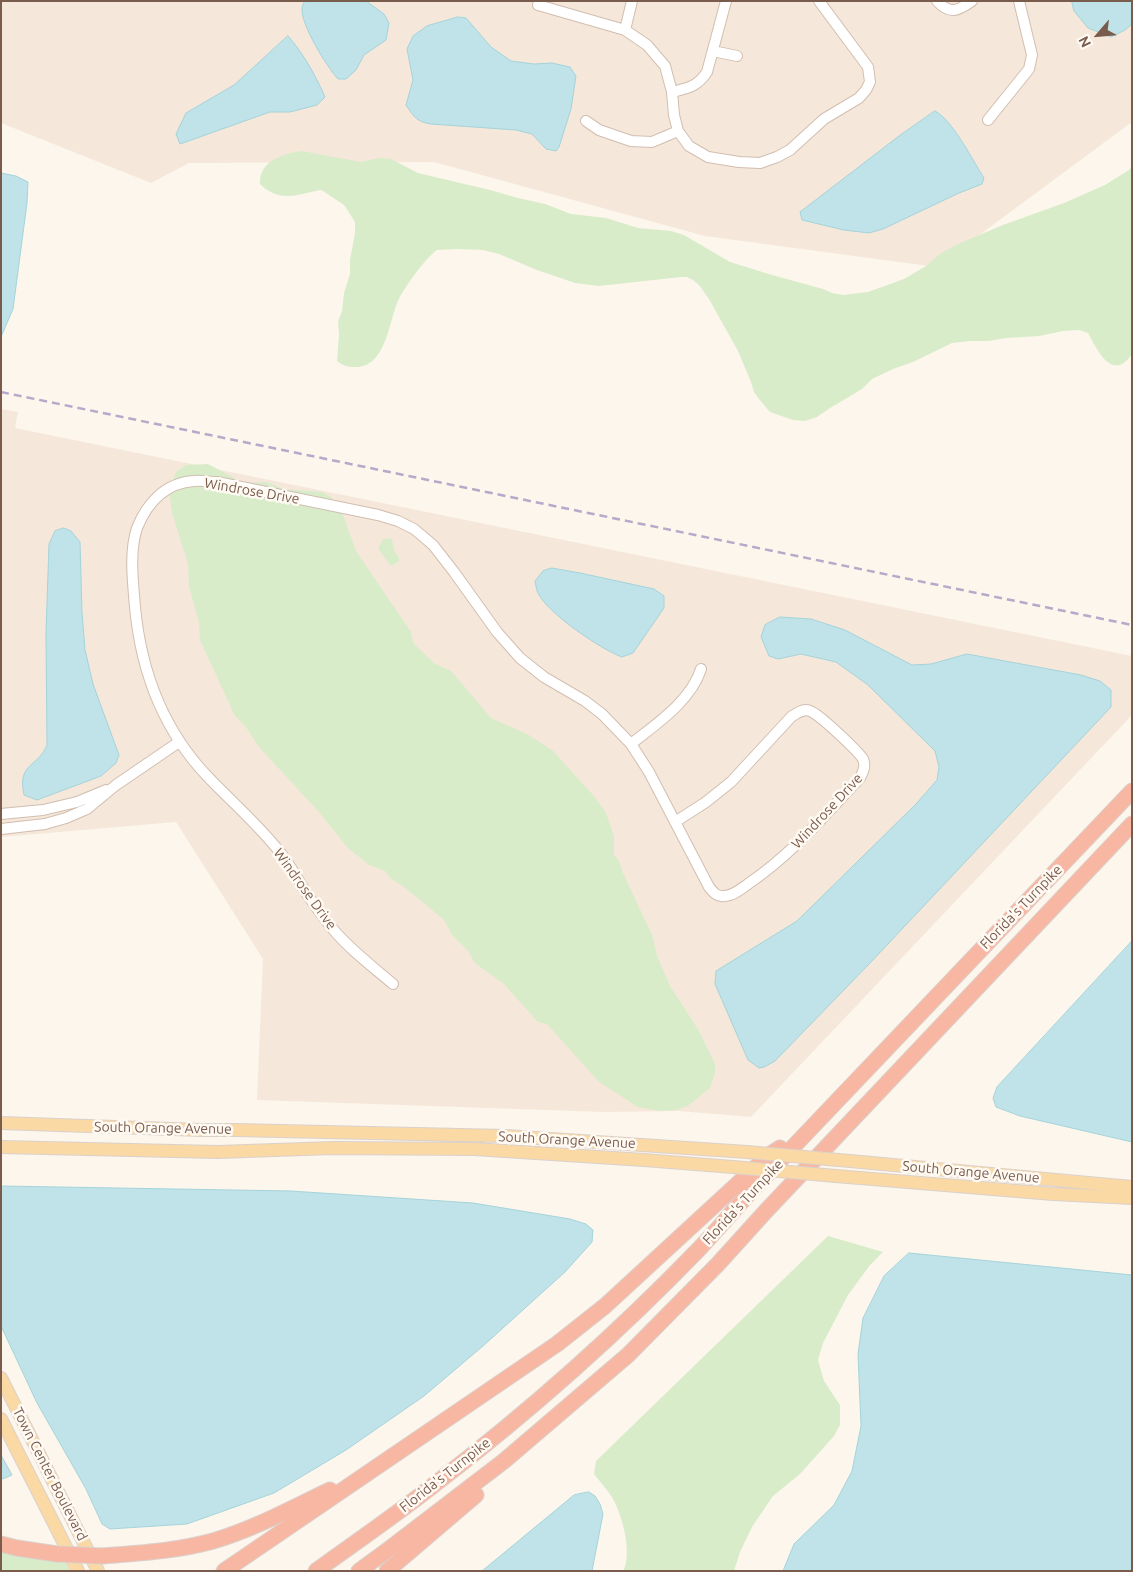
<!DOCTYPE html>
<style>
body{margin:0}
#map{position:relative;width:1133px;height:1572px;overflow:hidden;background:#fdf6ec;font-family:Ubuntu,sans-serif}
canvas{display:block}
.frame{position:absolute;inset:0;border:2px solid #7a5c4d;pointer-events:none}
.north{position:absolute;left:1073px;top:10px;width:50px;height:50px;-webkit-text-stroke:4px #fffaf3;paint-order:stroke;rotate:243deg;font-size:14px;font-weight:700;line-height:20px;text-align:center;color:#7a5c4d}
.north::after{content:'';display:block;margin:auto;width:18px;height:22px;background:#7a5c4d;clip-path:polygon(50% 0,100% 100%,50% 72%,0 100%)}
</style>
<div id="map">
<canvas width="1133" height="1572"></canvas>
<div class="frame"></div>
<div class="north">N</div>
</div>
<script>
const c = document.querySelector('canvas').getContext('2d');
c.lineJoin = 'round';
function fillPath(path, color) { c.fillStyle = color; c.fill(path, 'evenodd'); }
function trace(path, color, width, dash) { c.strokeStyle = color; c.lineWidth = width; c.lineCap = dash ? 'butt' : 'round'; c.setLineDash(dash || []); c.stroke(path); }
function write(font, color, halo, rows, align = 'center') {
  c.font = font + ' Ubuntu,sans-serif'; c.lineWidth = 5; c.setLineDash([]); c.textBaseline = 'middle'; c.strokeStyle = halo; c.fillStyle = color; for (const [text, x, y, turn = 0] of rows) {
    c.save(); c.translate(x, y); c.rotate((+turn || 0) * Math.PI / 180); c.textAlign = isNaN(turn) ? turn : align; if (halo) c.strokeText(text, 0, 0); c.fillText(text, 0, 0); c.restore();
  }
}
fillPath(new Path2D(`
 M1,1H1132V122L936,267L705,236L434,162L189,163L151,183L1,123Z
 M1,409L18,412L15,428L1132,656V715L751,1117L678,1111L603,1112L257,1100L263,959L176,822L1,837Z`), '#f5e8da');
fillPath(new Path2D(`
 M302,151L361,162L379,158L391,159L418,173L490,190L518,198L545,204L571,214L606,218L638,228L671,231L684,235L730,262L772,275L823,289L832,293L843,295L868,292L904,279L926,266L941,253L958,244L1003,225L1064,203L1105,185L1129,170L1132,166V354C1112,383 1097,349 1088,333L1079,330L1063,331L1039,336L1006,338L988,341H970L952,343L913,362L893,369L872,379L862,389L830,408L817,417L805,421L793,420L770,412L759,399L754,392L751,382L738,351L709,299L699,285L693,280L687,277H681L599,286L575,283L537,270L499,254L483,250L457,249L437,250C427,256 403,289 398,301C389,321 386,368 355,367C348,367 343,366 337,361L339,334L338,322L342,311L344,293L350,274V260L355,233V222L344,205L323,191L320,190C296,195 280,203 260,184C259,161 282,154 302,151Z
 M208,464L244,483L267,482L283,489L322,492L331,497L343,515L356,551L411,632L413,643L434,663L451,671L491,718L527,734L552,750L594,796L606,813L614,836V855L619,861L623,873L652,935L657,956L670,986L699,1031L715,1064V1073L710,1088L689,1105L677,1110L660,1111L638,1107L599,1082L547,1024L538,1022L504,984L475,963L468,951L452,935L444,920L403,886L391,879L385,871L369,865L347,847L319,812L259,747L246,727L235,716L200,640L199,622L189,587L188,564L172,513L169,490L176,472L186,465Z
 M391,538L392,540L394,550L399,558V561L393,565H390L378,548L383,539Z
 M828,1236L883,1252L870,1265L848,1295L823,1343L818,1360L824,1381L840,1405V1425L834,1436L800,1474L773,1496L752,1527L740,1552L734,1571H623C633,1554 622,1515 613,1499C608,1490 600,1482 594,1474L596,1461Z
 M1,1549L65,1561L70,1571H1Z`), '#d8ecc9');
const water = new Path2D(`
 M305,1H366L384,14L389,23L386,40L364,55L356,70L346,79H338C327,67 301,25 302,9C302,5 303,4 305,1Z
 M1072,1H1132V24L1125,30L1111,37L1088,28L1074,11Z
 M458,17L466,18L491,47L511,61L534,64L552,63L570,67L576,76L571,109L559,147L556,151L546,149L532,134L516,130L431,124C417,122 414,117 406,105L413,80L407,49L413,36L427,26Z
 M288,36C303,53 316,76 325,97L317,105L290,112H270L180,144L176,134L186,113L234,85Z
 M935,111C952,119 973,161 984,178L982,184L959,193L883,229L869,233L844,230L802,220L800,212L899,136Z
 M1,173L16,176L28,182L27,203L13,309L1,337Z
 M64,528L71,531L80,542L82,613L85,650L93,684L119,755L116,763L101,776L37,800L24,795C17,762 38,768 47,745L46,632L49,544L55,531Z
 M552,568L580,573L654,589L664,596V608L633,653L622,657C602,650 547,613 538,593C536,589 536,585 535,581L543,571Z
 M780,617L811,619L845,630L912,665L931,664L967,654L1081,675L1100,681L1111,690V707L871,962L775,1061L764,1067L759,1068L748,1060L715,984L716,971L797,921L916,804L937,780L939,767L935,751L868,685L836,662L801,654L778,659L769,656L761,637L765,625Z
 M1132,941V1142L1020,1116L996,1107L993,1098L997,1087Z
 M1,1186L291,1191L473,1203L570,1219L586,1224L593,1230L592,1242L565,1272L483,1346L424,1396L346,1450L274,1493L187,1524L110,1529L102,1524L86,1489L37,1403L1,1326Z
 M909,1253L1132,1275V1571H783L794,1544L834,1505L852,1471L861,1426L858,1354L863,1318L884,1276Z
 M1,1455L12,1475L3,1479L1,1478Z
 M589,1492L595,1496L600,1504L603,1514L592,1571H482L574,1495Z`);
fillPath(water, '#bfe3e8');
trace(water, '#a5d3da', 1);
const minor = new Path2D(`
 M539,1L538,5L625,30L647,45L665,66L672,92L674,115L678,131L689,146L708,157L739,162L760,163L777,157L790,150L824,119L859,98L866,90L870,82L868,67L819,1
 M937,1C950,15 958,11 972,1
 M625,30L632,1
 M713,51L737,56
 M672,92C688,88 697,87 707,72L726,1
 M988,120L1029,69L1032,55L1019,1
 M586,121L599,130L631,141L652,142L678,131
 M631,744C656,724 691,701 701,669
 M1,814L43,810L77,802L106,790
 M1,829L45,824L66,818L87,809L116,785L179,742
 M393,984C372,966 349,949 332,928C323,917 315,906 307,894C299,882 292,868 283,856C261,827 233,803 208,777C163,730 141,671 135,607C133,582 129,552 137,528C147,503 165,483 194,481C202,480 210,482 217,482L378,515L398,521L414,529L433,545L454,572L497,632L520,658L544,677L585,701L602,714L631,744L649,772L709,887C713,892 717,897 724,896C733,896 741,889 748,884C791,855 825,815 860,778C863,772 866,766 863,759C858,751 819,714 810,711C803,708 798,713 792,716L731,782L706,802L675,822`);
const major = new Path2D(`
 M1,1123L202,1130H235L506,1136L747,1152
 M1,1147L218,1152L332,1148L474,1149L644,1160L733,1167
 M850,1161L1132,1187
 M836,1176L1053,1194L1132,1198
 M1,1378L98,1571
 M1,1419L78,1571`);
const highway = new Path2D(`
 M1,1544L17,1548L57,1554
 M103,1556C140,1553 177,1551 213,1541C254,1529 292,1508 330,1490
 M224,1571L557,1344L605,1306L769,1155L780,1148
 M316,1571C356,1542 397,1514 435,1484C529,1412 618,1333 700,1248C719,1228 737,1206 756,1186L1132,791
 M359,1571L389,1549L504,1461L628,1355L718,1264L766,1211L1132,824
 M387,1571L476,1495`);
trace(minor, '#d1beb0', 12);
trace(major, '#dad1cd', 14);
trace(highway, '#dad1cd', 17);
trace(minor, '#fff', 10);
trace(major, '#fbd9a5', 12);
trace(highway, '#f7b7a3', 15);
trace(new Path2D(`
 M1,392L1132,625`), '#b9a8c9', 2.5, [8, 5]);
const majorBridge = new Path2D(`
 M747,1152L850,1161
 M733,1167L836,1176`);
const highwayBridge = new Path2D(`
 M57,1554L103,1556`);
trace(majorBridge, '#dad1cd', 14, []);
trace(highwayBridge, '#dad1cd', 17, []);
trace(majorBridge, '#fbd9a5', 12);
trace(highwayBridge, '#f7b7a3', 15);
write('14px', '#7a5c4d', '#fffaf3', [
 ["Windrose Drive",252,491,10],
 ["Windrose Drive",827,811,-47],
 ["Windrose Drive",305,889,54],
 ["Florida's Turnpike",1021,907,-46],
 ["South Orange Avenue",163,1128,1],
 ["South Orange Avenue",567,1140,3],
 ["South Orange Avenue",971,1172,5],
 ["Florida's Turnpike",743,1202,-47],
 ["Town Center Boulevard",50,1474,63],
 ["Florida's Turnpike",445,1475,-38]
]);
</script>
